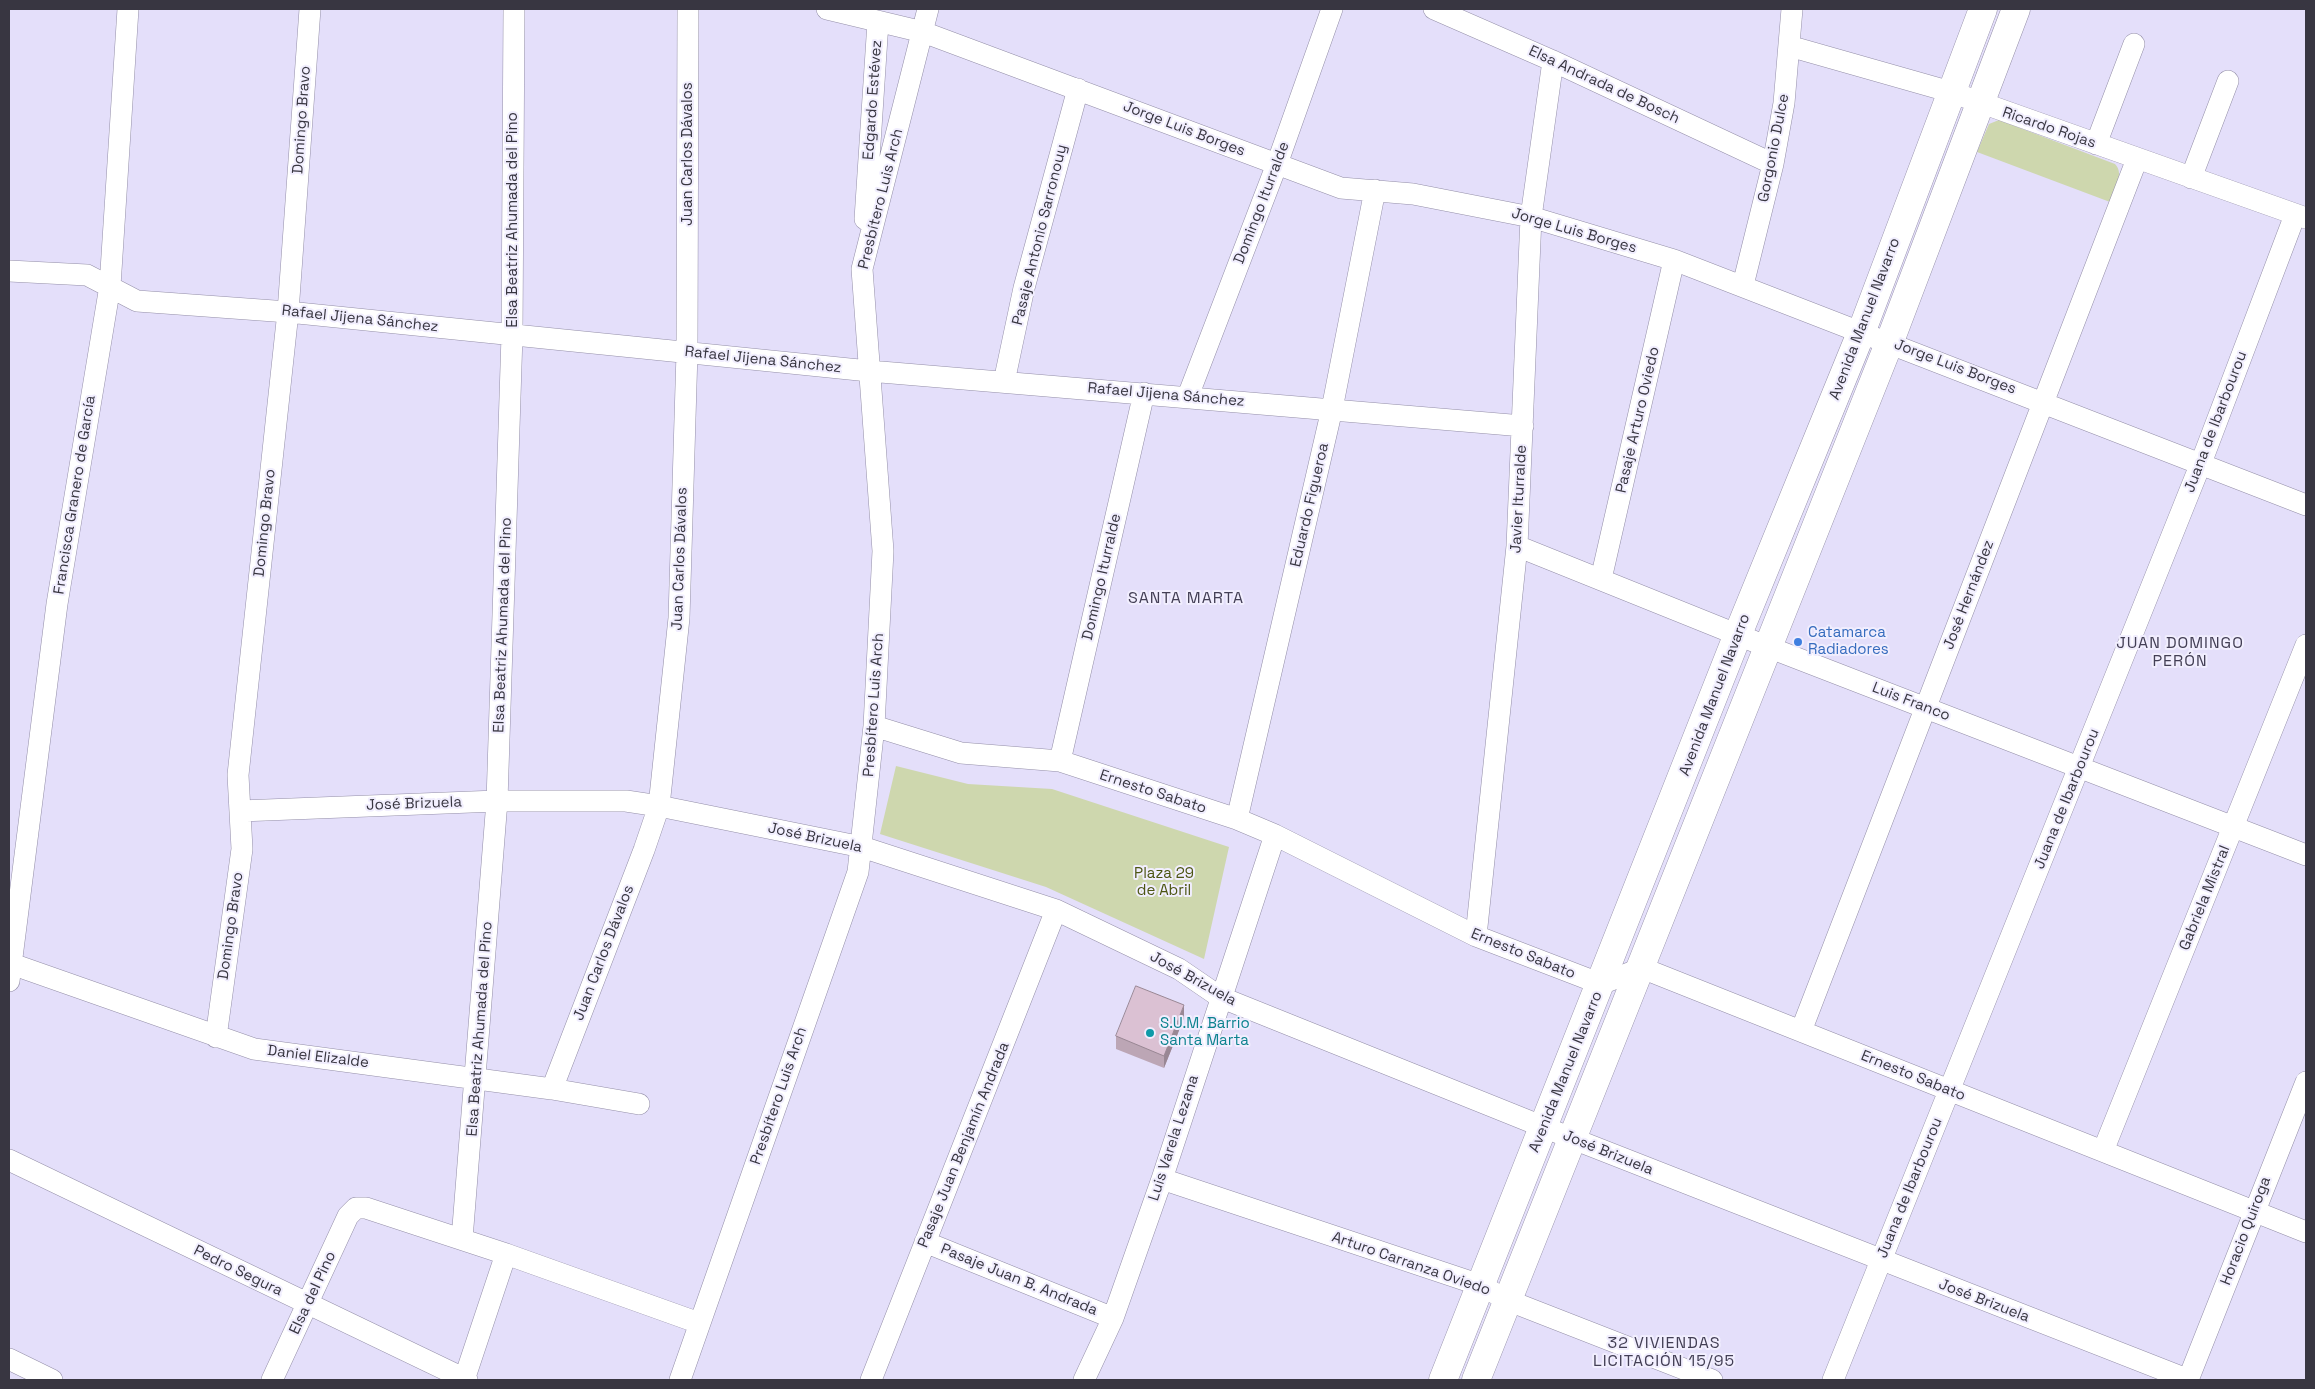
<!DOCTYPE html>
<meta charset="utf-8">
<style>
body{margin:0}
#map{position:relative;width:2315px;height:1389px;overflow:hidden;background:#e4dffa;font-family:"Space Grotesk",sans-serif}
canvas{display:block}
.frame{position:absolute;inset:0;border:10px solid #383641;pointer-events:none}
</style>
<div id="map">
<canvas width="2315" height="1389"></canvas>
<div class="frame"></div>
</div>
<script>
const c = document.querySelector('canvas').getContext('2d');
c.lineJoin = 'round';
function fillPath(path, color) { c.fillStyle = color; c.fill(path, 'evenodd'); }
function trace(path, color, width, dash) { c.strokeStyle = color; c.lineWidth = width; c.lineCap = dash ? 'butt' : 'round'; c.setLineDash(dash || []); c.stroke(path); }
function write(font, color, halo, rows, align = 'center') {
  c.font = font + ' "Space Grotesk",sans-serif'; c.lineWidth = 4; c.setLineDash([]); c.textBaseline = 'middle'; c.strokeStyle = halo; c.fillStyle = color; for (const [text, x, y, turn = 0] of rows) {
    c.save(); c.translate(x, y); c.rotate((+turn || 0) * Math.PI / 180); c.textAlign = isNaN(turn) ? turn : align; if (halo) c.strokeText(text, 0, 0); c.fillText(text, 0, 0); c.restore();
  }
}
fillPath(new Path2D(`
 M1999,120L2115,164C2125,174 2114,190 2110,202L1977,152L1989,124Z
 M896,766L968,784L1052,789L1229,847L1204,959L1046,887L880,834Z`), '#ced7ae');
const minor = new Path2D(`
 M827,9L923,32L1341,188L1413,194L1531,217L1674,260L2306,505
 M1434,9L1553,61L1773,164
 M1789,46L1951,92L2306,218
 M2096,144L2134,44
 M2191,178L2228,81
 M865,219L878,22
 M9,271L87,275L137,301L288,312L869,371L1523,426
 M1743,285L1773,164L1784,103L1792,9
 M1004,382L1024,288L1078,89
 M1188,396L1277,164L1332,9
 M1517,546L1768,647L2306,855
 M1601,579L1674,260
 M874,726L961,753L1060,761L1237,819L1275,835L1476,936L1601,984L1642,968L2306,1232
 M1060,761L1144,393
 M240,811L497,801H626L659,806L862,847L1056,910L1179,969L1220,997L1571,1138L2189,1380
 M1237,819L1332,409L1375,190
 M1476,936L1517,546L1531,217L1553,61
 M9,963L254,1049L552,1089L639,1104
 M9,981L57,604L110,286L128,9
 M1801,1031L2137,159
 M216,1037L242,849L238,775L288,312L310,9
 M552,1089L644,850L659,806L679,618L687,352L688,9
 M2103,1151L2306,645
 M9,1160L467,1380
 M1162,1179L1480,1285L1507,1300L1712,1380
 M462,1239L497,801L512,335L514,9
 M925,1242L1113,1318
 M9,1359L52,1380
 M272,1380L348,1216L356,1208H366L506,1254L699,1323
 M464,1380L506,1254
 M680,1380L858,872L874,726L883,551L862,269L928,9
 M871,1380L1056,910
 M1084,1380L1113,1318L1162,1179L1275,835
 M1833,1380L2201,463L2295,215
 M2188,1380L2306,1082`);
const major = new Path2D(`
 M1443,1380L1738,634L1861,333L1983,9
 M1476,1380L1890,341L2016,9`);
trace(minor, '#948fa8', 22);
trace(major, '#948fa8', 29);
trace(minor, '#fff', 21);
trace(major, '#fff', 28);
fillPath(new Path2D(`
 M1184,1018L1164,1068L1116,1049V1036Z`), '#bca6b5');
fillPath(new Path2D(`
 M1184,1005V1018L1164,1068V1056Z`), '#998794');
const building = new Path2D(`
 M1136,986L1184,1005L1164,1056L1116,1036Z`);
fillPath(building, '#dbc1d3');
trace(building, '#998794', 1);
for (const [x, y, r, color] of [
 [1798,642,5,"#3f7fe0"],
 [1150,1033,5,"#0f9aa8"]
]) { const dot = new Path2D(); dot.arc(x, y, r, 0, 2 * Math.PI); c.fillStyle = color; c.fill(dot); trace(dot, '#f1eefe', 2); }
write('15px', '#383641', '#f1eefe', [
 ["Elsa Andrada de Bosch",1604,85,25],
 ["Edgardo Estévez",873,100,-86],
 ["Domingo Bravo",302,120,-86],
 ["Ricardo Rojas",2049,128,19],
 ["Jorge Luis Borges",1184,129,21],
 ["Gorgonio Dulce",1774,148,-79],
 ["Juan Carlos Dávalos",688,154,-90],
 ["Presbítero Luis Arch",881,199,-76],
 ["Domingo Iturralde",1262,203,-69],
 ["Elsa Beatriz Ahumada del Pino",513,220,-90],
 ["Jorge Luis Borges",1574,231,16],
 ["Pasaje Antonio Sarronouy",1040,235,-76],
 ["Rafael Jijena Sánchez",360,319,6],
 ["Avenida Manuel Navarro",1865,319,-69],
 ["Rafael Jijena Sánchez",763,360,6],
 ["Jorge Luis Borges",1955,367,21],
 ["Rafael Jijena Sánchez",1166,395,5],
 ["Pasaje Arturo Oviedo",1638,420,-77],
 ["Juana de Ibarbourou",2216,422,-69],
 ["Francisca Granero de García",75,495,-81],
 ["Javier Iturralde",1519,499,-87],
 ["Eduardo Figueroa",1310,505,-77],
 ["Domingo Bravo",265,523,-84],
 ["Juan Carlos Dávalos",680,559,-88],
 ["Domingo Iturralde",1102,577,-77],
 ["José Hernández",1969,595,-69],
 ["Elsa Beatriz Ahumada del Pino",503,625,-88],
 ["Avenida Manuel Navarro",1715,695,-69],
 ["Luis Franco",1911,702,21],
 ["Presbítero Luis Arch",874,705,-86],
 ["Ernesto Sabato",1153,792,18],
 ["Juana de Ibarbourou",2067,799,-68],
 ["José Brizuela",414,804,-2],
 ["José Brizuela",815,838,12],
 ["Gabriela Mistral",2205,898,-68],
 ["Domingo Bravo",231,926,-82],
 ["Juan Carlos Dávalos",604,953,-69],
 ["Ernesto Sabato",1523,954,22],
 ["José Brizuela",1193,979,29],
 ["Elsa Beatriz Ahumada del Pino",480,1029,-86],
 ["Daniel Elizalde",318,1057,7],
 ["Avenida Manuel Navarro",1566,1072,-68],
 ["Ernesto Sabato",1913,1076,22],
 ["Presbítero Luis Arch",779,1096,-71],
 ["Luis Varela Lezana",1174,1138,-72],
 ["Pasaje Juan Benjamín Andrada",964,1145,-68],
 ["José Brizuela",1608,1153,22],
 ["Juana de Ibarbourou",1910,1188,-68],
 ["Horacio Quiroga",2246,1231,-69],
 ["Arturo Carranza Oviedo",1411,1264,19],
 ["Pedro Segura",238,1271,26],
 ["Pasaje Juan B. Andrada",1019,1280,22],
 ["Elsa del Pino",313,1293,-65],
 ["José Brizuela",1984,1301,21]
]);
write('15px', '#366cbe', '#f1eefe', [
 ["Catamarca",1808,633],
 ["Radiadores",1808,650]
], 'left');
write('15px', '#4c5512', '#f1eefe', [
 ["Plaza 29",1164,874],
 ["de Abril",1164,891]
]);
write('15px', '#0d838f', '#f1eefe', [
 ["S.U.M. Barrio",1160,1024],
 ["Santa Marta",1160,1041]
], 'left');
c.letterSpacing = '1px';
write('16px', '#433f55', '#f1eefe', [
 ["SANTA MARTA",1186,599],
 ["JUAN DOMINGO",2180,644],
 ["PERÓN",2180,662],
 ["32 VIVIENDAS",1664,1344],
 ["LICITACIÓN 15/95",1664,1362]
]);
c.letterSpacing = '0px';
</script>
